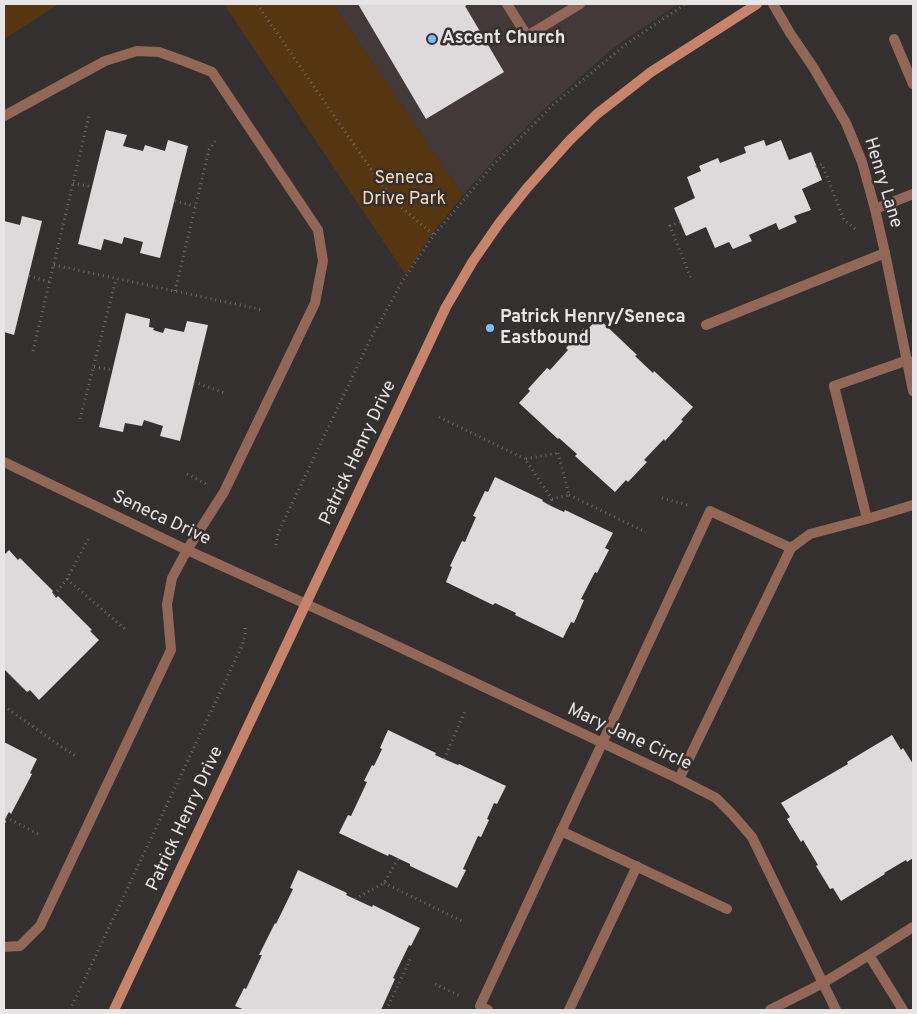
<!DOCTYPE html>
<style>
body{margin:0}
#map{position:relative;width:917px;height:1014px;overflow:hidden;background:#343030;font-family:Overpass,sans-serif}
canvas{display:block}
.frame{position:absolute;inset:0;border:5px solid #e7e5e5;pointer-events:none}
</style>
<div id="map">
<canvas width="917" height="1014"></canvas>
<div class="frame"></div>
</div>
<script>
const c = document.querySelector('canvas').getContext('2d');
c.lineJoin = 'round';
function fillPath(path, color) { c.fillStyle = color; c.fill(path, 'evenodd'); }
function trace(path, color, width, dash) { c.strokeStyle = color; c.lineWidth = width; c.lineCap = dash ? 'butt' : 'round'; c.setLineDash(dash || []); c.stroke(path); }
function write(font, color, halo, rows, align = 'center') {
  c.font = font + ' Overpass,sans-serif'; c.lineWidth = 5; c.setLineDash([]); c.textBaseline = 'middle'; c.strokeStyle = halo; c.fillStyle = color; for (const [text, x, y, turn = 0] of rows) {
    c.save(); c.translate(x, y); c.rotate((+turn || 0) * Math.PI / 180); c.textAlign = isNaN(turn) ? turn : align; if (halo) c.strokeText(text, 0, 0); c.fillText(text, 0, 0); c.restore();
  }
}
fillPath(new Path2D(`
 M333,4H678L613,48L541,112L503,150L463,195Z`), '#433939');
fillPath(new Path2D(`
 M4,4H59L4,39Z
 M224,4H333L463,195L429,238L406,275Z`), '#563610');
fillPath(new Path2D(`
 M358,4H469L465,6L504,72L426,119Z
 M106,130L127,135L123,146L143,151L145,145L165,151L168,140L188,146L160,258L140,253L143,242L124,237L122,244L104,239L101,250L78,244Z
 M764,140L766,146L781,140L789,160L811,152L822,180L802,189L811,210L794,216L797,222L779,230L776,223L749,235L752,241L733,249L729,242L715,248L706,227L686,236L674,208L695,198L687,177L701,171L699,166L718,158L720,163L746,153L744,147Z
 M22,216L42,221L14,335L4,332V221L20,225Z
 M126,313L150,319L149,327L154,328L153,330L163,333L165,328L184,332L187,321L208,325L180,441L160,436L163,426L144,420L142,426L125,423L123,432L99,427Z
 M598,318L637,355L635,356L653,373L654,371L693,407L681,420L683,421L665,441L664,439L644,460L647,462L628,482L626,480L615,492L575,456L577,454L559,438L558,439L519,403L530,391L528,389L547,368L550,370L568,350L566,348L584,328L587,330Z
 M495,477L543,500L542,501L549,505L564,512L565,510L613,533L605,548L609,550L597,573L595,572L581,599L584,600L574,623L571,622L563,638L515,615L516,613L495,603L493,605L446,582L452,567L450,566L462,541L465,542L476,517L473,516L485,491L488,492Z
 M9,550L18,560L20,558L53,591L52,592L56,598L58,596L92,630L90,631L99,640L39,700L30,690L27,692L4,669V555Z
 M388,730L436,753L435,755L444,759L458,765L459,764L506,786L497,804L494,803L487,819L489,820L481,837L478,836L463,869L466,870L457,888L410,866V864L389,854L388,856L339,833L348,815L351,816L367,782L364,781L372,765L374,766L382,749L380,748Z
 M892,735L901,750L903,748L913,764V858L907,862L906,860L884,873L885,874L841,901L833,888L830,889L816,866L818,865L803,840L801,842L787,819L790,817L781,803L848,764L847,762Z
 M4,742L37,759L30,773L32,774L11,814L9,812L6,817L5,820L6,821L4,826Z
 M298,870L347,893L346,895L372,907L373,905L420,928L411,946L409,945L393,978L395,979L381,1010H245L235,1006L244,988L246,989L262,955H259L275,923L276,924L293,889L290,888Z`), '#dedadc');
trace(new Path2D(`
 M257,4L379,181L402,208L434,235
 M816,167L822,164L844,220L858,231
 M73,183L92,187
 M175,201L195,206
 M680,222L670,226L692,281
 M54,265L263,310
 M29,276L50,282
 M175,291L209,150L215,141
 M33,351L89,116
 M94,367L112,370
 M194,382L225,393
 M439,417L525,459
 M80,419L116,279
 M558,453L569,495L552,499L525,459Z
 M187,474L206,484
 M569,495L646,532
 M662,498L691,506
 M549,505L552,499
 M276,545L278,533L370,340L402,282L434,235L494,164L554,104L625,45L685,4
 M67,579L125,629
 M54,595L67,579L88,539
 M4,706L63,748L76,756
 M444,759L466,709
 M6,817L38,834
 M384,883L464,922
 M355,899L384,883L398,859
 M435,984L462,997
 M70,1010L241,648L245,636V625
 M386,1010L411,958`), '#6e6a6a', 3, [1, 4]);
trace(new Path2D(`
 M507,4L527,36L580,4
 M894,39L913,84
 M4,116L105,61L137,51L159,52L184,61L212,72L318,230L323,261L315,303L224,492L187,550L172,578L167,604L171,650L40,926L20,946L4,947
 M875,209L913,194
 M706,325L885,253
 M867,519L834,386L908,360
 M679,779L791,548L810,534L867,519L913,505
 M561,831L727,909
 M488,1010L480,1006L710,511L791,548
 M569,1010L637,866
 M770,1010L823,983L869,955
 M903,1010L869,955L913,927`), '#926757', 10);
trace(new Path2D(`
 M773,4L790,33L813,67L846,123L862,162L875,209L885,253L913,391
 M4,462L187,550L361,629L679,779L716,798L732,814L752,837L836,1010`), '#926757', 10);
trace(new Path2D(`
 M114,1010L446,307L473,261L500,222L527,188L570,140L597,114L651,72L757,4`), '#c8846a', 10);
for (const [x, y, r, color] of [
 [432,39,5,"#79bff8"],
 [490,328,5,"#79bff8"]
]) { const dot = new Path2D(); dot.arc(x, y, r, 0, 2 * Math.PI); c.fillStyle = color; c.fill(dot); trace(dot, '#343030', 2); }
write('bold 18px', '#e7e5e5', '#343030', [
 ["Ascent Church",442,39],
 ["Patrick Henry/Seneca",500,318],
 ["Eastbound",500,339]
], 'left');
write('18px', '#fedab5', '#343030', [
 ["Seneca",404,179],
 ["Drive Park",404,200]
]);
write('18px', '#e7e5e5', '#343030', [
 ["Henry Lane",882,183,73],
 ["Patrick Henry Drive",359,453,-65],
 ["Seneca Drive",161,519,25],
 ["Mary Jane Circle",629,738,25],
 ["Patrick Henry Drive",186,819,-65]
]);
</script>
